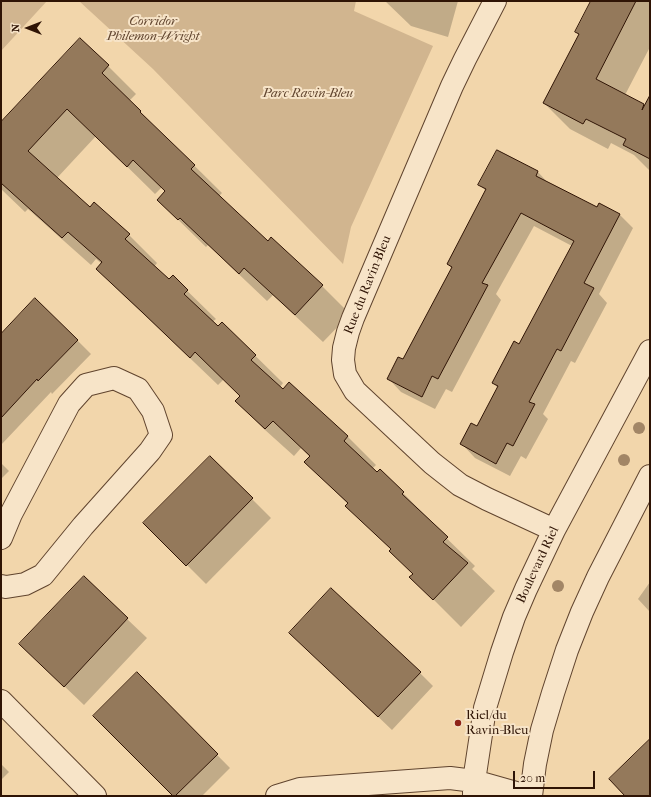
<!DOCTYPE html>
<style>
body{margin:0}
#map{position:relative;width:651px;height:797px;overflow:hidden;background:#f2d6ab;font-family:"IM FELL French Canon",serif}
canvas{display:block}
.frame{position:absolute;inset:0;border:2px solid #2f1405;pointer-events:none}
.north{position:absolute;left:8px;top:8px;width:40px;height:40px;-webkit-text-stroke:3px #f7e4c8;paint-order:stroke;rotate:270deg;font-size:11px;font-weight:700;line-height:16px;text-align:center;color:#2f1405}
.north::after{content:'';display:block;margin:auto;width:14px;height:18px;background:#2f1405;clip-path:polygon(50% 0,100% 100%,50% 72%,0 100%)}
.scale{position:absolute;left:513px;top:771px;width:82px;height:18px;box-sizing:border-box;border:2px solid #2f1405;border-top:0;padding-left:5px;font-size:12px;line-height:14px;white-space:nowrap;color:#2f1405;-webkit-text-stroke:3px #f7e4c8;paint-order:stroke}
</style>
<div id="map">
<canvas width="651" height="797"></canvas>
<div class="frame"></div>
<div class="north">N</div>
<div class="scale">20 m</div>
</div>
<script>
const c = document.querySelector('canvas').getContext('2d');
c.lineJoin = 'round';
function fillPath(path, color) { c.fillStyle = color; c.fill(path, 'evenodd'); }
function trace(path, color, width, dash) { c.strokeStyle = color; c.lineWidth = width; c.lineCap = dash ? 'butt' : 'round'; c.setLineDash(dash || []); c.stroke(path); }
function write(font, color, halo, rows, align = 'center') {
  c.font = font + ' "IM FELL French Canon",serif'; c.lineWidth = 4; c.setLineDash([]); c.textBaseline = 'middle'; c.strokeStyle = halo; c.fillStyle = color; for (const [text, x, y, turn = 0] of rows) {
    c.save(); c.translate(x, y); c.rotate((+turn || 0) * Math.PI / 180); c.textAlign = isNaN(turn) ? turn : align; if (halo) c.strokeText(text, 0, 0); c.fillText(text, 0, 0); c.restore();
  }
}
fillPath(new Path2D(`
 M1,1H47L1,51Z
 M79,1H356L354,11L433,46L351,227L343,264L153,69Z`), '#d1b58f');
fillPath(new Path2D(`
 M385,1H458L448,37L411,26Z
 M592,1H650V47L625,95L650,108V171L634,155L611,143L608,149L570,129L544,103L580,35L577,32Z
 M108,66L136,94L129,101L222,193L219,196L268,242L322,286L350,314L323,342L273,295L267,301L208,245L206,247L158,200L166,192L162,187L155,194L96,136L57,178L90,208L129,235L157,263L154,267L169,280L173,277L216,319L212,322L218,328L222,323L283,383L280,387L283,390L289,383L348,437L376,465L372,469L377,473L380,470L431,521L430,522L475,566L472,569L495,591L461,627L411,577L414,574L392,550L346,506L348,504L305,462L310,457L301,448L294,456L264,429L236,401L241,396L224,379L218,385L171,340L125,297L97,269L102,264L96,259L91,265L28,209L25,212L1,189V123Z
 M498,151L538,172L549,184L598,208L599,204L620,215L633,228L599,294L607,303L575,363L571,361L543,414L548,419L526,459L521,456L510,476L475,458L462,444L477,427L498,388L493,383L520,345L572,246L534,226L496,294L501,300L452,392L446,389L435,409L401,392L388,378L404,361L452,269L448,264L486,191L480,185Z
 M1,335L77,340L91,354L52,394L51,392L1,445Z
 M210,457L271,518L206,584L145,523Z
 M1,463L9,471L1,479Z
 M84,578L147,638L84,705L40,663Z
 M650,582V612L638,599Z
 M304,646L420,673L433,686L392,730Z
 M137,674L230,768L202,796H174Z
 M1,764L9,772L1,780Z`), '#0003');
const building = new Path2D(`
 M591,1H636L596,79L644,104L642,110L650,95V159L623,145L626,139L586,119L583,124L543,103L579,34L575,32Z
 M80,38L109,65L102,73L141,111L140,112L195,165L191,169L268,241L271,237L323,285L295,315L244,268L239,274L180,218L178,220L157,200L165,191L133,160L127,167L67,109L28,151L90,207L94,202L130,234L125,239L169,279L173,275L188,290L184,294L218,326L222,322L256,355L251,360L283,389L289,382L348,436L344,441L377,472L380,469L404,492L402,494L448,537L443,542L468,563L433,600L409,577L413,574L389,551L391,549L345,506L348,503L304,462L310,456L273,421L265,429L235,401L240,396L195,352L190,358L142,312L96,269L102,262L68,232L62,238L1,183V122Z
 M497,150L538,171L536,176L597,207L599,203L620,214L584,283L594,288L561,351L557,349L529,402L535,404L513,446L507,443L496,464L460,444L471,423L477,426L498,386L492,383L514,341L519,344L574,241L521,213L482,283L488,285L438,379L432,376L422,397L387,379L398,357L403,359L452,267L447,264L486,189L478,185Z
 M35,298L78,340L38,381L37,379L1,418V334Z
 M210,456L253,498L186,566L143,523Z
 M84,576L128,618L64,687L19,644Z
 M331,588L421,672L378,717L289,633Z
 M137,672L218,754L175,796H173L93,716Z
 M650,739V796H625L609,779Z`);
fillPath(building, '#94795b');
trace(building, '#2f1405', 1);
const minor = new Path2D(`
 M495,1L465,59L452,86L353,318L348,332L344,348L343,360L345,374L355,391L432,463L460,485L487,499L554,530
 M1,538L11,514L69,404L86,385L114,378L138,389L153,411L161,435L150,451L83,526L43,575L25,584L6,587L1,586
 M1,701L95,796
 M277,796L300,789L450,778L474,781L527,796
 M474,796V781L485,708L502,652L514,617L526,589L554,530L650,351
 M531,796L535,764L542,730L553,693L567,650L582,612L598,577L650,476`);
trace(minor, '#60442e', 24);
trace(minor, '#f7e4c8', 22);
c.fillStyle = '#a28666';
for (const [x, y] of [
 [639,428],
 [624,460],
 [558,586]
]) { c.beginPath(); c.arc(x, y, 6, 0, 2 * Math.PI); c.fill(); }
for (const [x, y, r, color] of [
 [458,723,4,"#8f2418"]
]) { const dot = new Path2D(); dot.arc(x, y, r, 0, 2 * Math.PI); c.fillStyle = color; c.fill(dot); trace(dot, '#f7e4c8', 1.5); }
write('italic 13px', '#60442e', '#f7e4c8', [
 ["Corridor",153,22],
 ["Philemon-Wright",153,37],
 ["Parc Ravin-Bleu",308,94]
]);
write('13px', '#2f1405', '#f7e4c8', [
 ["Rue du Ravin-Bleu",368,285,-68],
 ["Boulevard Riel",538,565,-65]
]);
write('13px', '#2f1405', '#f7e4c8', [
 ["Riel/du",466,716],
 ["Ravin-Bleu",466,731]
], 'left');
</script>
